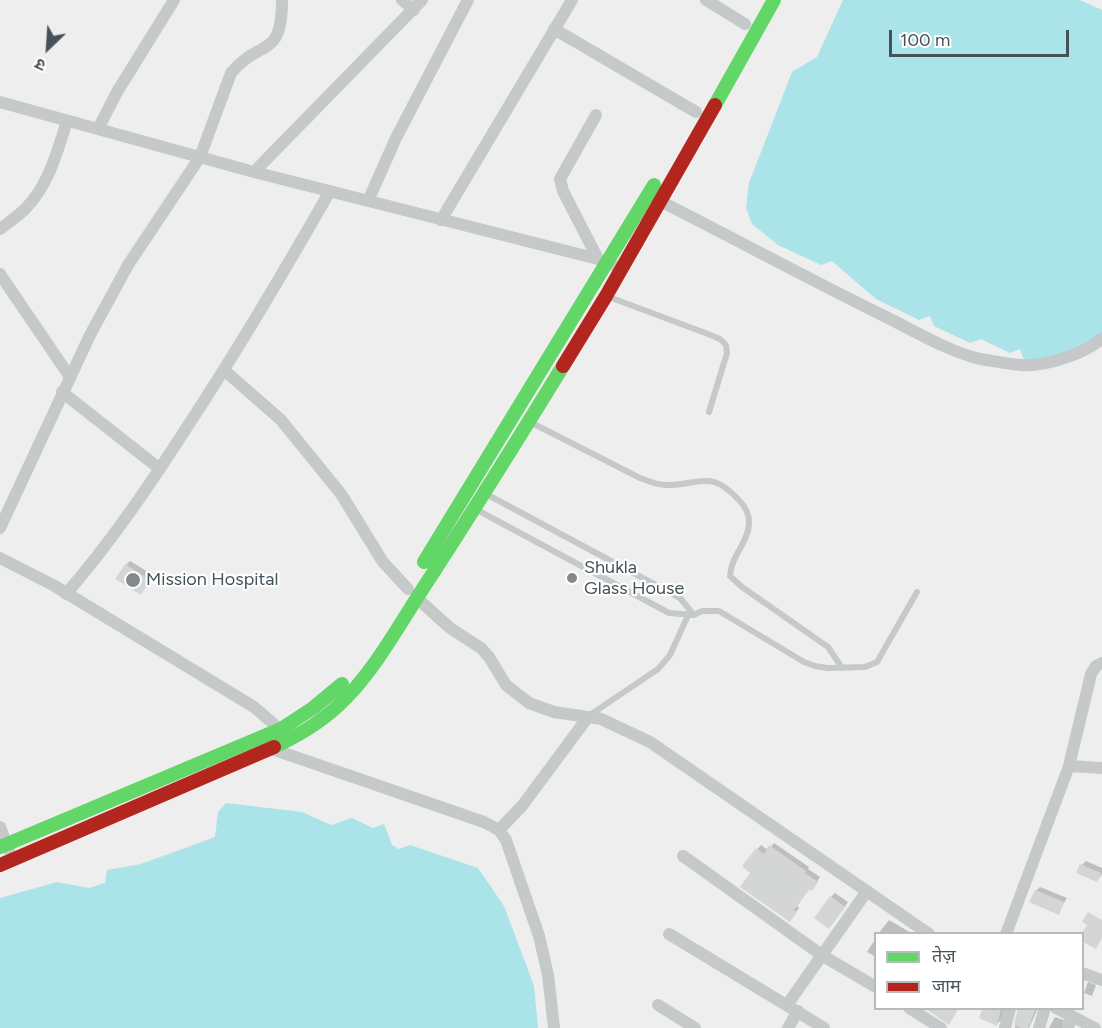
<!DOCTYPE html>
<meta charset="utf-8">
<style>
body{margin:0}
#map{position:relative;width:1102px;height:1028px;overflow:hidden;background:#eee;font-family:Figtree,"Noto Sans Devanagari",sans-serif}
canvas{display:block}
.legend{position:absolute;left:874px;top:932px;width:210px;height:78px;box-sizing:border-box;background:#fff;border:2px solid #b5babd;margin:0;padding:8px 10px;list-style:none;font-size:18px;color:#465259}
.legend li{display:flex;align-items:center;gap:12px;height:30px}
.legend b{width:30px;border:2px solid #b5babd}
.north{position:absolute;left:18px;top:18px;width:60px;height:60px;-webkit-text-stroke:4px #fff;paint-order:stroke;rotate:205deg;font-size:16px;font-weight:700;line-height:24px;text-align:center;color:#465259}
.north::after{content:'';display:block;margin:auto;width:21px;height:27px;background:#465259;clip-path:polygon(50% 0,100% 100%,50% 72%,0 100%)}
.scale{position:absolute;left:889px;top:30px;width:180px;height:27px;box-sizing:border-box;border:3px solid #465259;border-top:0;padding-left:8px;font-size:18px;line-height:21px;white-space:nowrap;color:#465259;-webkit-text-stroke:4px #fff;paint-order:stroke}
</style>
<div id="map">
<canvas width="1102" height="1028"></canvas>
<ul class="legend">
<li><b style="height:8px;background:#63d668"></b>तेज़</li>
<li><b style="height:8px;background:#b3261e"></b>जाम</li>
</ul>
<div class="north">उ</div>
<div class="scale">100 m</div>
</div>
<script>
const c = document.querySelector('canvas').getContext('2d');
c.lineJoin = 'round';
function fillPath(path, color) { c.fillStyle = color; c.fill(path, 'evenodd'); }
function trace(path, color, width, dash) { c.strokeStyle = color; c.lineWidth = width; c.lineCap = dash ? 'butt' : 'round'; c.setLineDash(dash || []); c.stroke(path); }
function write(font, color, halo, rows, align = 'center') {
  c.font = font + ' Figtree,sans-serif'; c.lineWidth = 4.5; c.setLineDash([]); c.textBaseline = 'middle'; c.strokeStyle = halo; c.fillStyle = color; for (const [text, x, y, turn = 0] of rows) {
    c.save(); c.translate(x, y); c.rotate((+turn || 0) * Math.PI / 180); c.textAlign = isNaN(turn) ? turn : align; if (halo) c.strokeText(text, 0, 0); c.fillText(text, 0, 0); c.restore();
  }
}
fillPath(new Path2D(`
 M843,0H1080L1102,10V337L1049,362L1024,360L1020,349L1010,353L981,339L970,343L934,326L930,316L919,320L876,299L832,261L821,265L778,245L752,224L746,208L749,183L792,72L817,57Z
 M226,803L302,812L331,825L352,818L373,828L384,824L392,845L399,849L410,845L478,868L504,906L534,986L538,1028H0V898L57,882L89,888L105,883L107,870L141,864L215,837L218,812Z`), '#aae3e8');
fillPath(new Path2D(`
 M130,561L153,575L141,593L126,565Z
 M774,843L809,867L808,869L820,877L815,885L810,888L797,906L799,908L793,916L744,866L761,845L768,850Z
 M1086,861L1102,868V874L1097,881L1082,865Z
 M1040,887L1067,898L1058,913L1036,891Z
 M835,893L848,902L833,923L831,897Z
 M889,920L913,934H878Z
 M876,938V957L867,952Z
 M1088,982L1096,985L1092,996L1084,993Z
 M985,1008H1004L1001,1020L997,1024Z
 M1019,1008H1038L1029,1028H1015Z
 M1055,1017L1064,1020L1062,1028H1049Z`), '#0003');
fillPath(new Path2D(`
 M125,564L150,580L141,595L115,579Z
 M769,845L806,871L805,873L818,882L812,891L809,889L794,910L797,912L790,922L740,887L750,873L742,866L756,848L764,854Z
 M1080,864L1101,873L1097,882L1076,873Z
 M1035,890L1064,902L1059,915L1029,902Z
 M830,896L845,907L829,929L814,918Z
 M1088,912L1102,920V938L1096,949L1083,942L1082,933L1087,925L1082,922Z
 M925,1008H959L949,1025Z
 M978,1008H1001L997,1026L979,1018L982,1010Z
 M1018,1008H1036L1028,1028H1021L1014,1025Z`), '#d4d6d6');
trace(new Path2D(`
 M609,297L708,334L720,339L726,345L727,353L709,412
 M532,423L640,478C648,481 657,485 666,485C701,485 709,469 738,499C745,506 750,514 749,524C748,543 731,556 730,576L742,587L828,647L842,668
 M488,495L680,598L694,615
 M479,511L669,613L694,615L702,611H719L804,662L815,666L827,668L865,667L877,662L917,592
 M590,715L658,669L670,655L690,611`), '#c5c9ca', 6);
trace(new Path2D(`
 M402,0L414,10
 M706,0L745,24
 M554,29L696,112
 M0,102L254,172L598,259L613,265
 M596,115L560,179L563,191L598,259
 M98,129L117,92L174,0
 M254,172L422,0
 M368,201L396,138L468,0
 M660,201C735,239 809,279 884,316C915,331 947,351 980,359C993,361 1008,364 1021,365C1044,367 1085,354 1102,338
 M441,220L572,0
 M0,229C8,223 18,216 25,209C49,185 57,152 67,121
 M0,274L70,377
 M224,370L281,420L341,494L383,562L408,589
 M62,392L160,469
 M0,528L90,335L128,265L200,157L231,73C260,38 282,60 282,0
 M0,558L53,585L254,707L283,732
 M66,594C112,541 151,483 189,424C239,348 285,270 330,191
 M417,598L450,628L481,648L489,657L506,685L529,703L554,712L601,719L650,742L929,934
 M269,748L484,822L499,830L506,840L539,936L548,975L554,1028
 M1069,766L1102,768
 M0,827L9,850
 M499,830L522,806L588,717
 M683,856L823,956L876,987
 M669,934L824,1028
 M1006,934L1069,766L1091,674L1096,666L1102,663
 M1082,973L1102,980
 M658,1005L695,1028
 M787,1005L867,891
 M909,1008L941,1028
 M1056,1008L1095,1028
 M788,1028L798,1011
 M1005,1028L1010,1008
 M1039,1028L1045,1008
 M1068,1028L1072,1016`), '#c5c9ca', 12);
trace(new Path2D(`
 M715,105L774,0
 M424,562L654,185
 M274,747C300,735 326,719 346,698C376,667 398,627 422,590C470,516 517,441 563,366
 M0,847L281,729L313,708L342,684`), '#63d668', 14);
trace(new Path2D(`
 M563,366L606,296L715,105
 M0,865L274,747`), '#b3261e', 14);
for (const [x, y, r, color] of [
 [572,578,6,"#81898d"],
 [133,580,8,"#81898d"]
]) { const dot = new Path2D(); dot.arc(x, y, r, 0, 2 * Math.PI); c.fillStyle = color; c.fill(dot); trace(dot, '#fff', 2); }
write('18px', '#465259', '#fff', [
 ["Shukla",584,568],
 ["Glass House",584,589],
 ["Mission Hospital",146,580]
], 'left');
</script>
